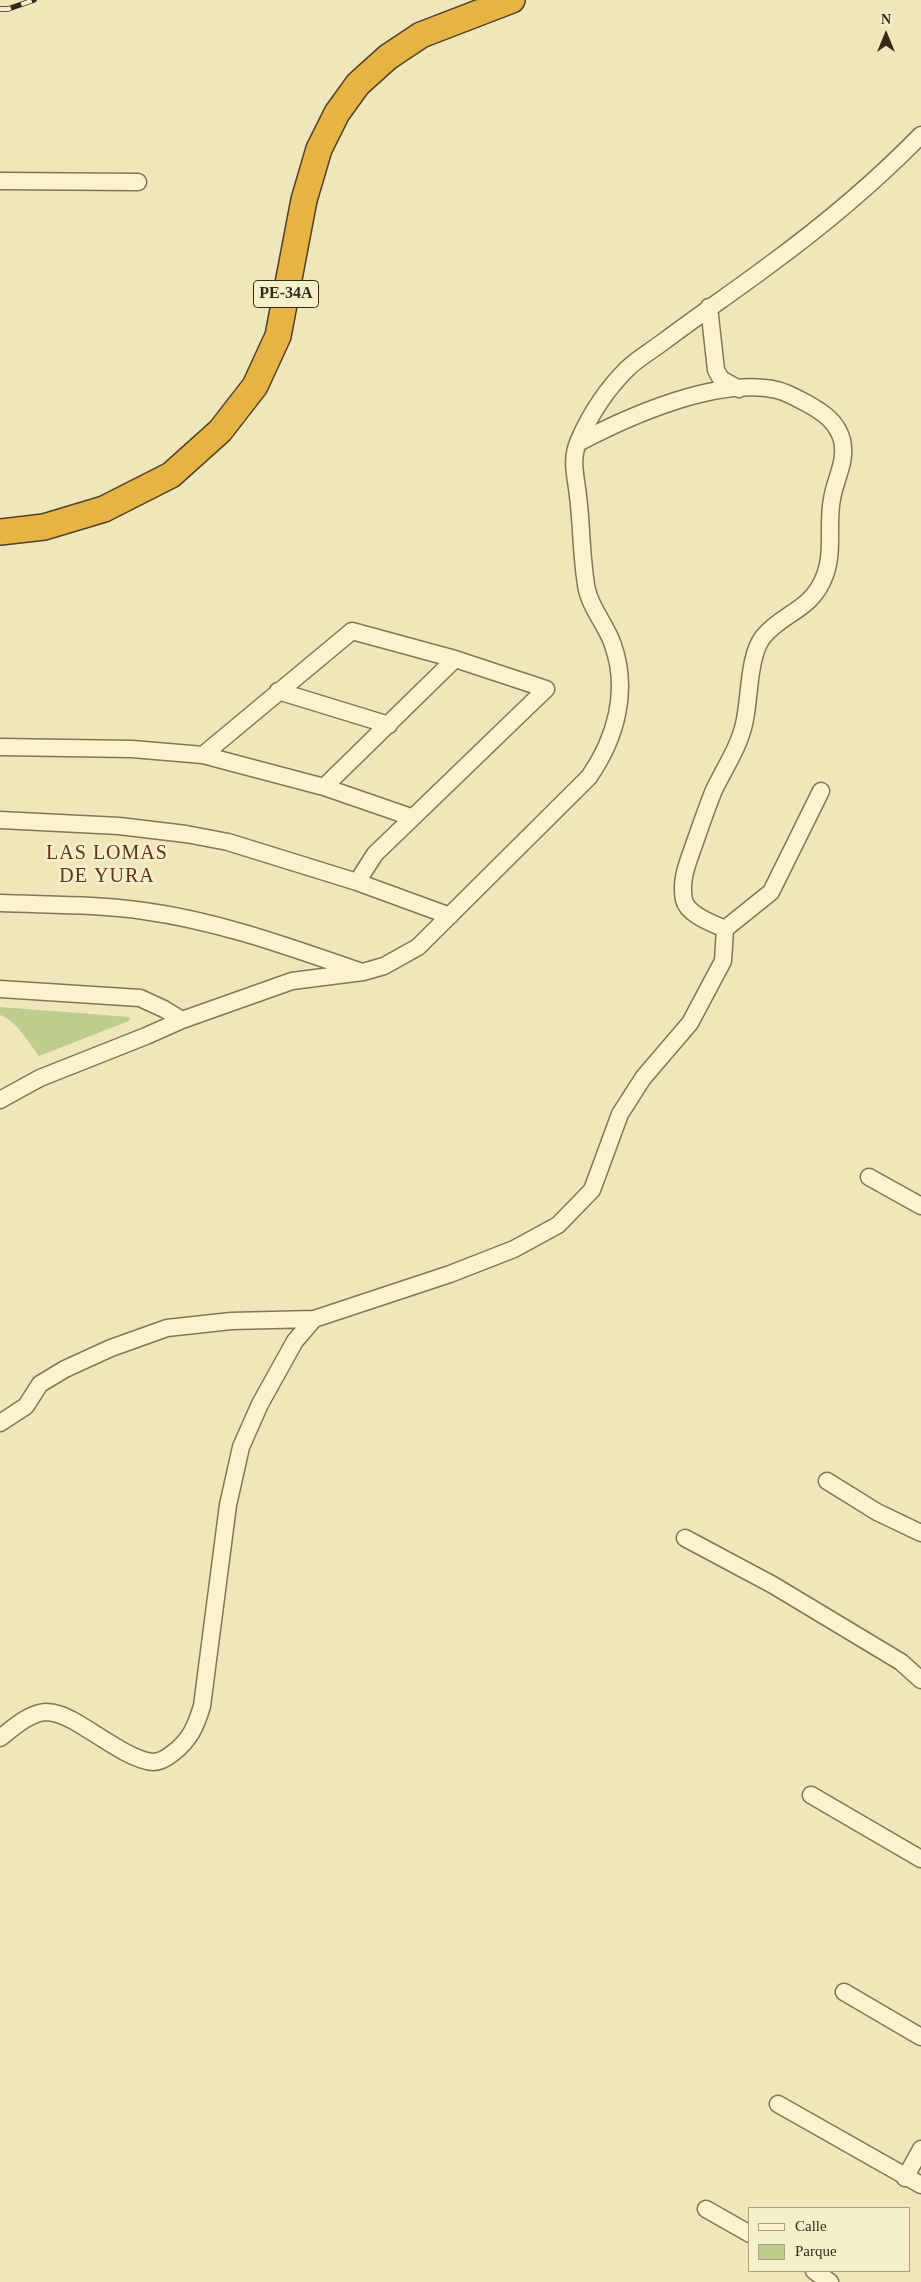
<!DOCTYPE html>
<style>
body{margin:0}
#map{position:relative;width:921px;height:2282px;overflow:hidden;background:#efe6ba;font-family:Georgia,serif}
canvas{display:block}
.legend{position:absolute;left:748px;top:2207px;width:162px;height:65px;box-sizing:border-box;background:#f6f0ca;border:1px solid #a8a184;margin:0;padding:6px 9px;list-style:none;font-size:15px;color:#342a1a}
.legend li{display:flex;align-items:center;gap:10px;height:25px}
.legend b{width:25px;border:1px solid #a8a184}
.north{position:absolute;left:861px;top:10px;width:50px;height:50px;-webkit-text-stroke:4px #f6f0ca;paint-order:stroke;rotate:0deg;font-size:14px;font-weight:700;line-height:20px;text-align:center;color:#342a1a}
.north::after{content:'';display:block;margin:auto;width:18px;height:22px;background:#342a1a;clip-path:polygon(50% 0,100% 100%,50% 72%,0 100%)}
</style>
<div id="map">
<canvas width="921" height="2282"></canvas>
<ul class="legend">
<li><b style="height:6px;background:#faf3cd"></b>Calle</li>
<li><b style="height:14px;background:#bdcd8e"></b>Parque</li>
</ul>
<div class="north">N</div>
</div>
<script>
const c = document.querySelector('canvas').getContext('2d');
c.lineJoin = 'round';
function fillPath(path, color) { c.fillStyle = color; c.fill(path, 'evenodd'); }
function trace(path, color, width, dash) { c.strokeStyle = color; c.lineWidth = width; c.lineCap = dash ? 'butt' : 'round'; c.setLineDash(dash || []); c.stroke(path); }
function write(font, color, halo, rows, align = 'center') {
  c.font = font + ' Georgia,serif'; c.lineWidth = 5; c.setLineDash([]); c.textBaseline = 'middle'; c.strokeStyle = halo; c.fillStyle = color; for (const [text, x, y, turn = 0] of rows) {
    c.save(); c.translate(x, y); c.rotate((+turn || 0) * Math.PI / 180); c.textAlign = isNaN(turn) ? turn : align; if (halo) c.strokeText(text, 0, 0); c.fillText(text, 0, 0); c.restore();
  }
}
fillPath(new Path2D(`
 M0,1007L130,1017L129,1021L39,1056C29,1043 16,1020 0,1015Z`), '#bdcd8e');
const minor = new Path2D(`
 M0,181L138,182
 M709,307L716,370L721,379L739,389
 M578,443C631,415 717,377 777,390C789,393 798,399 808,404C824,413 837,422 842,440C847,462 835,479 832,499C827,524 834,551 825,575C812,611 783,612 763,637C748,656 750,700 744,724C739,747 724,769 714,790C707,807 701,825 695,842C688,862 680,879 684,900C688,915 712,923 725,929
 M278,691L389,725
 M0,747L132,749L203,755L324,787L411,817
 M203,755L352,631L455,659L546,689L375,854L357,882
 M324,787L455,659
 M0,820L119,826L186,834L228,842L357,882L450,916
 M0,903C48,905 96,904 144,911C218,921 289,947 359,971
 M0,989L140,998L164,1009L182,1020
 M0,1100L40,1078L146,1036L182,1020L292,981L363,972L384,966L418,947L589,777C616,738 629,691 613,645C607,626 591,609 587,590C581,559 582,527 578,496C576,476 570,460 579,440C590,415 607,389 627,369C637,359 651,351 663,342C699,315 736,290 772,263C825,224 876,181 921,135
 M869,1177L921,1206
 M0,1423L26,1406L40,1384L65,1369L111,1348L167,1328L231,1321L314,1319
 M827,1481L877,1512L921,1533
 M685,1538L773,1585L901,1662L921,1680
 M0,1738C13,1728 29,1713 46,1712C56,1712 64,1716 72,1720C93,1731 131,1761 153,1762C160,1762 168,1757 173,1753C190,1740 196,1726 202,1706L228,1505L241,1447L260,1404L295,1341L314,1319L450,1274L514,1249L558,1225L592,1190L620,1114L643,1078L690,1023L723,961L725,929L771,892L821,791
 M811,1795L921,1859
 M844,1992L921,2037
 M778,2104L921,2185
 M905,2178L921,2149
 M706,2209L750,2234
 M814,2271L830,2282`);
const highway = new Path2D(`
 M0,532L44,527L104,509L171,475L220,431L255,386L278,336L304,200L319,149L337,113L358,84L388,57L421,35L512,0`);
trace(minor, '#867554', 19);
trace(highway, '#534229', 28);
trace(minor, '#faf3cd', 16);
trace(highway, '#e5b444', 25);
const rail = new Path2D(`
 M0,9H8L34,0`);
trace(rail, '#342a1a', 5.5);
trace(rail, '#f6f0ca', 4, [11]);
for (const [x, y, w] of [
 [286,294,65]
]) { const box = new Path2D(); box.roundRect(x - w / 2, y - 13.5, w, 27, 4); c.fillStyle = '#f6f0ca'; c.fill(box); trace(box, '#342a1a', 1); }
write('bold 16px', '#342a1a', null, [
 ["PE-34A",286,294]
]);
c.letterSpacing = '1px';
write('20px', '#633117', '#f6f0ca', [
 ["LAS LOMAS",107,854],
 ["DE YURA",107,877]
]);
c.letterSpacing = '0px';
</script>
